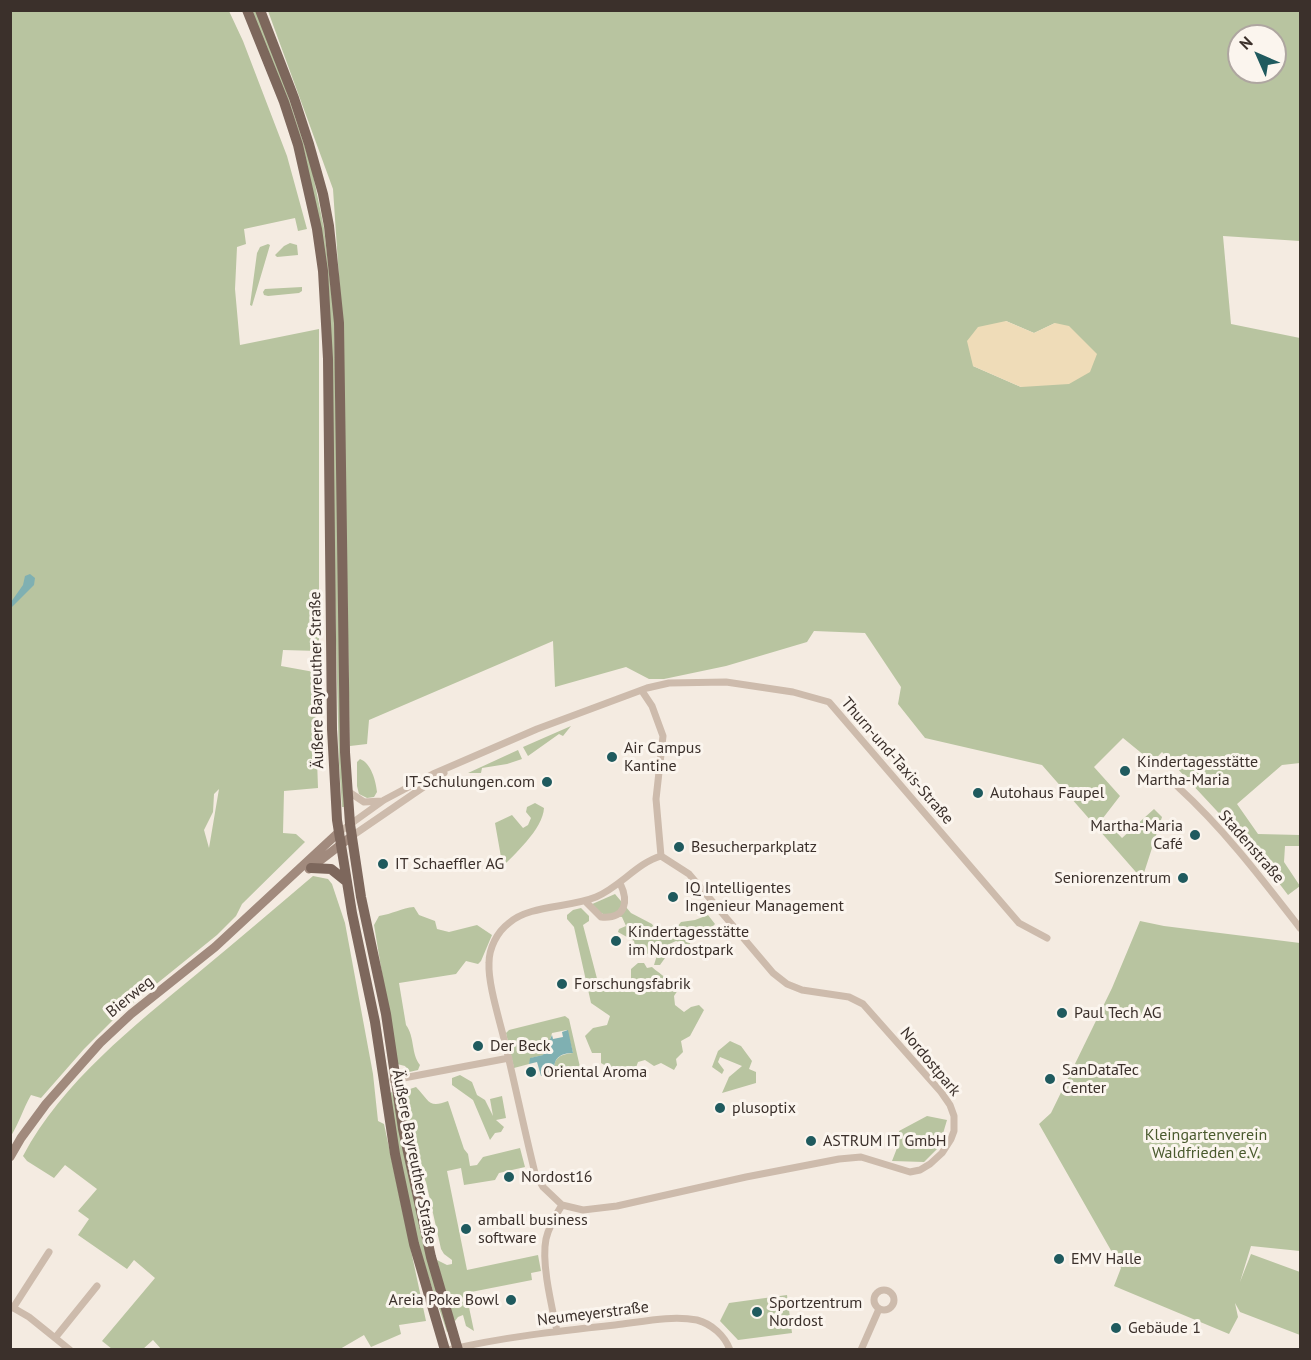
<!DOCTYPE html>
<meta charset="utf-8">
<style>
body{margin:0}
#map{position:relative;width:1311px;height:1360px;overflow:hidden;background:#f4ebe1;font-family:"PT Sans",sans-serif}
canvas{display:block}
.frame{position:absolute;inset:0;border:12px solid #3b302b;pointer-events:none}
.north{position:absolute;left:1227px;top:24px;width:60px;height:60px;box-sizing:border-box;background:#fbf5ee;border:2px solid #aea6a0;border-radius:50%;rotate:315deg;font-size:16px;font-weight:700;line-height:24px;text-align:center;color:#3b302b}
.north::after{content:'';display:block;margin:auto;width:21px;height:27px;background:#1f5a5e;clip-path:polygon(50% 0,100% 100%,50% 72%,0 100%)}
</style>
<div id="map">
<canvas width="1311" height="1360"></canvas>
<div class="frame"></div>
<div class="north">N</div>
</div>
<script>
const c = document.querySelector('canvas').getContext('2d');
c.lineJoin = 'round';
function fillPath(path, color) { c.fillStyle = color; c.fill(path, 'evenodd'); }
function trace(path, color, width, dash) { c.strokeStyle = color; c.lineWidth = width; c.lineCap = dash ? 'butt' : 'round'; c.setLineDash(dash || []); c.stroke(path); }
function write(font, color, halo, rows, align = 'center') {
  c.font = font + ' "PT Sans",sans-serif'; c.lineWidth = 6; c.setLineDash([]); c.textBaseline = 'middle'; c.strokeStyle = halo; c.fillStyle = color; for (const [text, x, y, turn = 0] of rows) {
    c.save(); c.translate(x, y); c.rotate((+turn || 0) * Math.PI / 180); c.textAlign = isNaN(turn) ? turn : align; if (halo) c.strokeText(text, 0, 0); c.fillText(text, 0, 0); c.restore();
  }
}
fillPath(new Path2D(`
 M11,11H229L243,41L287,156L307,229L298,231L295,218L244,229L246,244L237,247L235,289L240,345L319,329V651L283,650L281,666L314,672L318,788L284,791L283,833L296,834L305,842L242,904L236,916L217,935L118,1015L84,1049L41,1098L31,1095C23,1109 19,1123 11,1136ZM219,789L209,848L204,830L213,812L214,794Z
 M251,11H256L280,72L311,165L324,228L334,315L344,807H342L339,763L331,436L316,206Z
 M268,11H1300V241L1223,236L1231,324L1300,338V763L1282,765L1237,804L1258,834L1300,835V846H1285L1284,862L1300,886L1288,895L1256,853L1162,752L1147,768L1145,756L1123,738L1094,767L1120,796L1103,818L1122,838L1154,809L1162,817L1142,879L1042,765L925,738L898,704L901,687L865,633L814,631L807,642L726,666L664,679H649L626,667L555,687L553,641L369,720L367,744L350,746L342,323L333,189ZM1239,36H1275V72H1239ZM1006,321L1034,333L1055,323L1021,387L973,366Z
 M290,243L297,245L298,255L277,257L275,255L284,246Z
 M268,244L270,245L252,306L250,305L257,253L260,247Z
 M302,287V291L299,293L268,296L264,295L263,292L265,289Z
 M571,726L563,736L559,734L528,756L523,747Z
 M518,750L522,759L507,764L482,768L481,773H468Z
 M360,759C371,763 376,781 377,792L374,797L367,798L359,794L357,786V762Z
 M535,803L544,808C543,829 514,855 499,870H489L485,864L486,860L501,857L495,823L512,815L523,828L528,825L531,818L526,812L527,807Z
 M313,876L328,879L332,884L345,923L373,1074L378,1121L384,1124L426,1321L399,1325L401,1334L371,1347L364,1335L340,1349L162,1350L153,1340L143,1349H112L102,1341L155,1278L134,1260L127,1269L78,1235L89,1219L78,1211L97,1189L65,1165L54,1178L27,1161L23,1156C62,1082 134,1026 198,973C237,941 275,908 313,876Z
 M615,894L631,913L652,924L659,935L670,936L681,922L695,920L708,915L715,924L710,929L700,930L689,945L676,941L665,946L663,953L665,958L660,965H654L658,952L652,950L646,955L636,950L634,941L618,932L619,929L626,926L622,917C608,916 600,915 590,905Z
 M414,907L419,915L435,921L437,929L449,932L477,925L492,935L481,961L478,964L466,961L456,974L399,983L406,1025C415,1037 411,1054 420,1065L418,1070L409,1072L405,1066L397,1064L374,925L379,916C392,914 402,908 414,907Z
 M581,908L589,916V921L583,925L600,990L631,984V969L638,963H644L647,968L652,967C661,975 671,980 678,990L674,996L675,1005L684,1012L691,1007L699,1005L704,1010L690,1036L681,1041L683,1052L676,1059L677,1065L674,1070L661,1063L654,1066L645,1060L638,1062C634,1073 631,1083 617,1079L618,1073L601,1063V1053H592L585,1036L593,1028L607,1025L610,1016L591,1003L574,927L567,919V915L573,910Z
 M1140,921L1164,926L1300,943V1251L1251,1246L1240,1282L1251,1254L1300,1272V1335L1240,1312L1235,1303L1238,1317L1229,1334L1114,1286L1121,1268L1039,1124L1051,1113L1112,988Z
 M565,1016L569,1019L580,1067C574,1075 564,1072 555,1072C552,1058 561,1054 573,1053L567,1030L552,1033L548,1048L543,1055L531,1058L529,1064L514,1068L506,1033L509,1030Z
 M730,1041L741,1046L752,1061L749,1069L756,1072V1083L722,1093L729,1077L742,1066L720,1057L718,1062L724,1070L722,1074L712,1067L718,1051Z
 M460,1075L472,1082L477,1095L485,1100L493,1116L490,1099L502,1096L506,1118L496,1120L504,1127L501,1132L495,1133L490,1140L473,1100L452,1085V1078Z
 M416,1087C429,1100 428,1109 448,1101L464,1149L468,1154L470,1166L477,1165L483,1157L520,1148L525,1167L499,1173L495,1180L464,1185L461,1168L447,1171L467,1270L538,1255L541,1271L531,1273L532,1280L466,1293L474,1331L466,1326L463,1315L458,1317L455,1321L451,1318L437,1260L447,1265L452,1264V1260L444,1254L441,1249L426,1182L414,1159L402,1098L410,1089Z
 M392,1092L449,1331L447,1332L420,1252L391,1119L390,1093Z
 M927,1116L947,1120L939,1147L924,1162L892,1161L899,1143V1131Z
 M787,1295L792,1333L738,1340L720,1321L729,1303Z`), '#b8c4a0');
fillPath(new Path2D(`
 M1006,321L1034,333L1055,323L1069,326L1097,354L1090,372L1069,384L1021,387L973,366L967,341L978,327Z`), '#efdcb8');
fillPath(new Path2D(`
 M30,574L35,578L34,585L11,608V602L23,585L25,576Z
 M568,1030L573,1053C561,1053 552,1058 555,1072L541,1076L537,1062L529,1064L530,1058L543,1055L552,1035L553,1039L563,1037L562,1032Z`), '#7fb0b2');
trace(new Path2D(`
 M642,691L652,706L663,736L656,799L661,856
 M1178,787C1224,829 1262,879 1300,928
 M349,792L364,802L382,801
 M338,833L384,800L433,774L537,729L647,688L669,683L726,682L793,692L829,702L1019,923L1047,938
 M352,836L444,773
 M661,856L689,874L773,973L787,984L802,990L849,997L863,1004L941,1092L950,1105L954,1116V1131L951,1139L942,1153L930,1164L920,1170L910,1172L861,1157L839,1159L746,1177L617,1206L583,1210L562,1205L543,1187L535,1173C524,1129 515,1084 504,1039C499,1018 488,984 489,963C489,948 497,932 509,923C529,905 569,908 596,897C620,887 637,863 661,856Z
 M585,901L601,917C626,919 629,902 620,883
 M393,1080L509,1058
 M874 1300a10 10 0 1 1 20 0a10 10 0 1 1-20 0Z
 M10,1306L29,1317L70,1350
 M13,1308L49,1252
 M557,1331C552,1307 541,1263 546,1239C549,1226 555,1216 562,1205
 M55,1338L97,1286
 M448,1350C503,1337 559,1331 615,1325C641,1322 671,1315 697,1320C712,1324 725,1336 730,1350
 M861,1350L879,1309`), '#cdbbac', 7);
trace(new Path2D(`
 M309,869L352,836
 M10,1157L21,1138L46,1104L100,1043L131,1014L215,947L338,833`), '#a18a7d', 9);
trace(new Path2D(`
 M247,10L284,102L298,145L317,229L323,271L328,359L332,729L337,820L352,913L375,1022L395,1154L414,1244L445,1350
 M260,10L294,98L309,144L323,194L329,226L339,323L345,752L350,824L361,897L386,1014L403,1129L431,1257L458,1350
 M311,868L331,869L346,881`), '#7d675c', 10);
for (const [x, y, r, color] of [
 [612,757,6,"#1f5a5e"],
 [1125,771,6,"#1f5a5e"],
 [547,782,6,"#1f5a5e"],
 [978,793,6,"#1f5a5e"],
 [1195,835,6,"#1f5a5e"],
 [679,847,6,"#1f5a5e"],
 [383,864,6,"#1f5a5e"],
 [1183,878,6,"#1f5a5e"],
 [673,897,6,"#1f5a5e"],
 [616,941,6,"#1f5a5e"],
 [562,984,6,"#1f5a5e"],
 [1062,1013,6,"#1f5a5e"],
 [478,1046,6,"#1f5a5e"],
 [531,1072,6,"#1f5a5e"],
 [1050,1079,6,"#1f5a5e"],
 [720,1108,6,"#1f5a5e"],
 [811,1141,6,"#1f5a5e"],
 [509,1177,6,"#1f5a5e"],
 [466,1229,6,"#1f5a5e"],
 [1059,1259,6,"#1f5a5e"],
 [511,1300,6,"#1f5a5e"],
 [757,1312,6,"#1f5a5e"],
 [1116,1328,6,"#1f5a5e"]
]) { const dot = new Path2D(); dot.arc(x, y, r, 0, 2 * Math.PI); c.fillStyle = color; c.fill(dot); trace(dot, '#fbf5ee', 2); }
write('16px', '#3b302b', '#fbf5ee', [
 ["Äußere Bayreuther Straße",317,680,-91],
 ["Thurn-und-Taxis-Straße",897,761,49],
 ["Stadenstraße",1251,847,49],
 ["Bierweg",130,997,-39],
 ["Nordostpark",930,1062,50],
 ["Äußere Bayreuther Straße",414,1157,79],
 ["Neumeyerstraße",593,1314,-7]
]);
write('16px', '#3b302b', '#fbf5ee', [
 ["Air Campus",624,748],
 ["Kantine",624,766],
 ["Kindertagesstätte",1137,762],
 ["Martha-Maria",1137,780],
 ["IT-Schulungen.com",535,782,"right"],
 ["Autohaus Faupel",990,793],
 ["Martha-Maria",1183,826,"right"],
 ["Café",1183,844,"right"],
 ["Besucherparkplatz",691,847],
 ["IT Schaeffler AG",395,864],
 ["Seniorenzentrum",1171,878,"right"],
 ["IQ Intelligentes",685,888],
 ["Ingenieur Management",685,906],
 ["Kindertagesstätte",628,932],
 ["im Nordostpark",628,950],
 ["Forschungsfabrik",574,984],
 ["Paul Tech AG",1074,1013],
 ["Der Beck",490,1046],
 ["SanDataTec",1062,1070],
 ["Center",1062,1088],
 ["Oriental Aroma",543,1072],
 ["plusoptix",732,1108],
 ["ASTRUM IT GmbH",823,1141],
 ["Nordost16",521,1177],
 ["amball business",478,1220],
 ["software",478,1238],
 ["EMV Halle",1071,1259],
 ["Areia Poke Bowl",499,1300,"right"],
 ["Sportzentrum",769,1303],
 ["Nordost",769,1321],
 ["Gebäude 1",1128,1328]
], 'left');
write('16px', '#4a5a2e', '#fbf5ee', [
 ["Kleingartenverein",1206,1135],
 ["Waldfrieden e.V.",1206,1153]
]);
</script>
